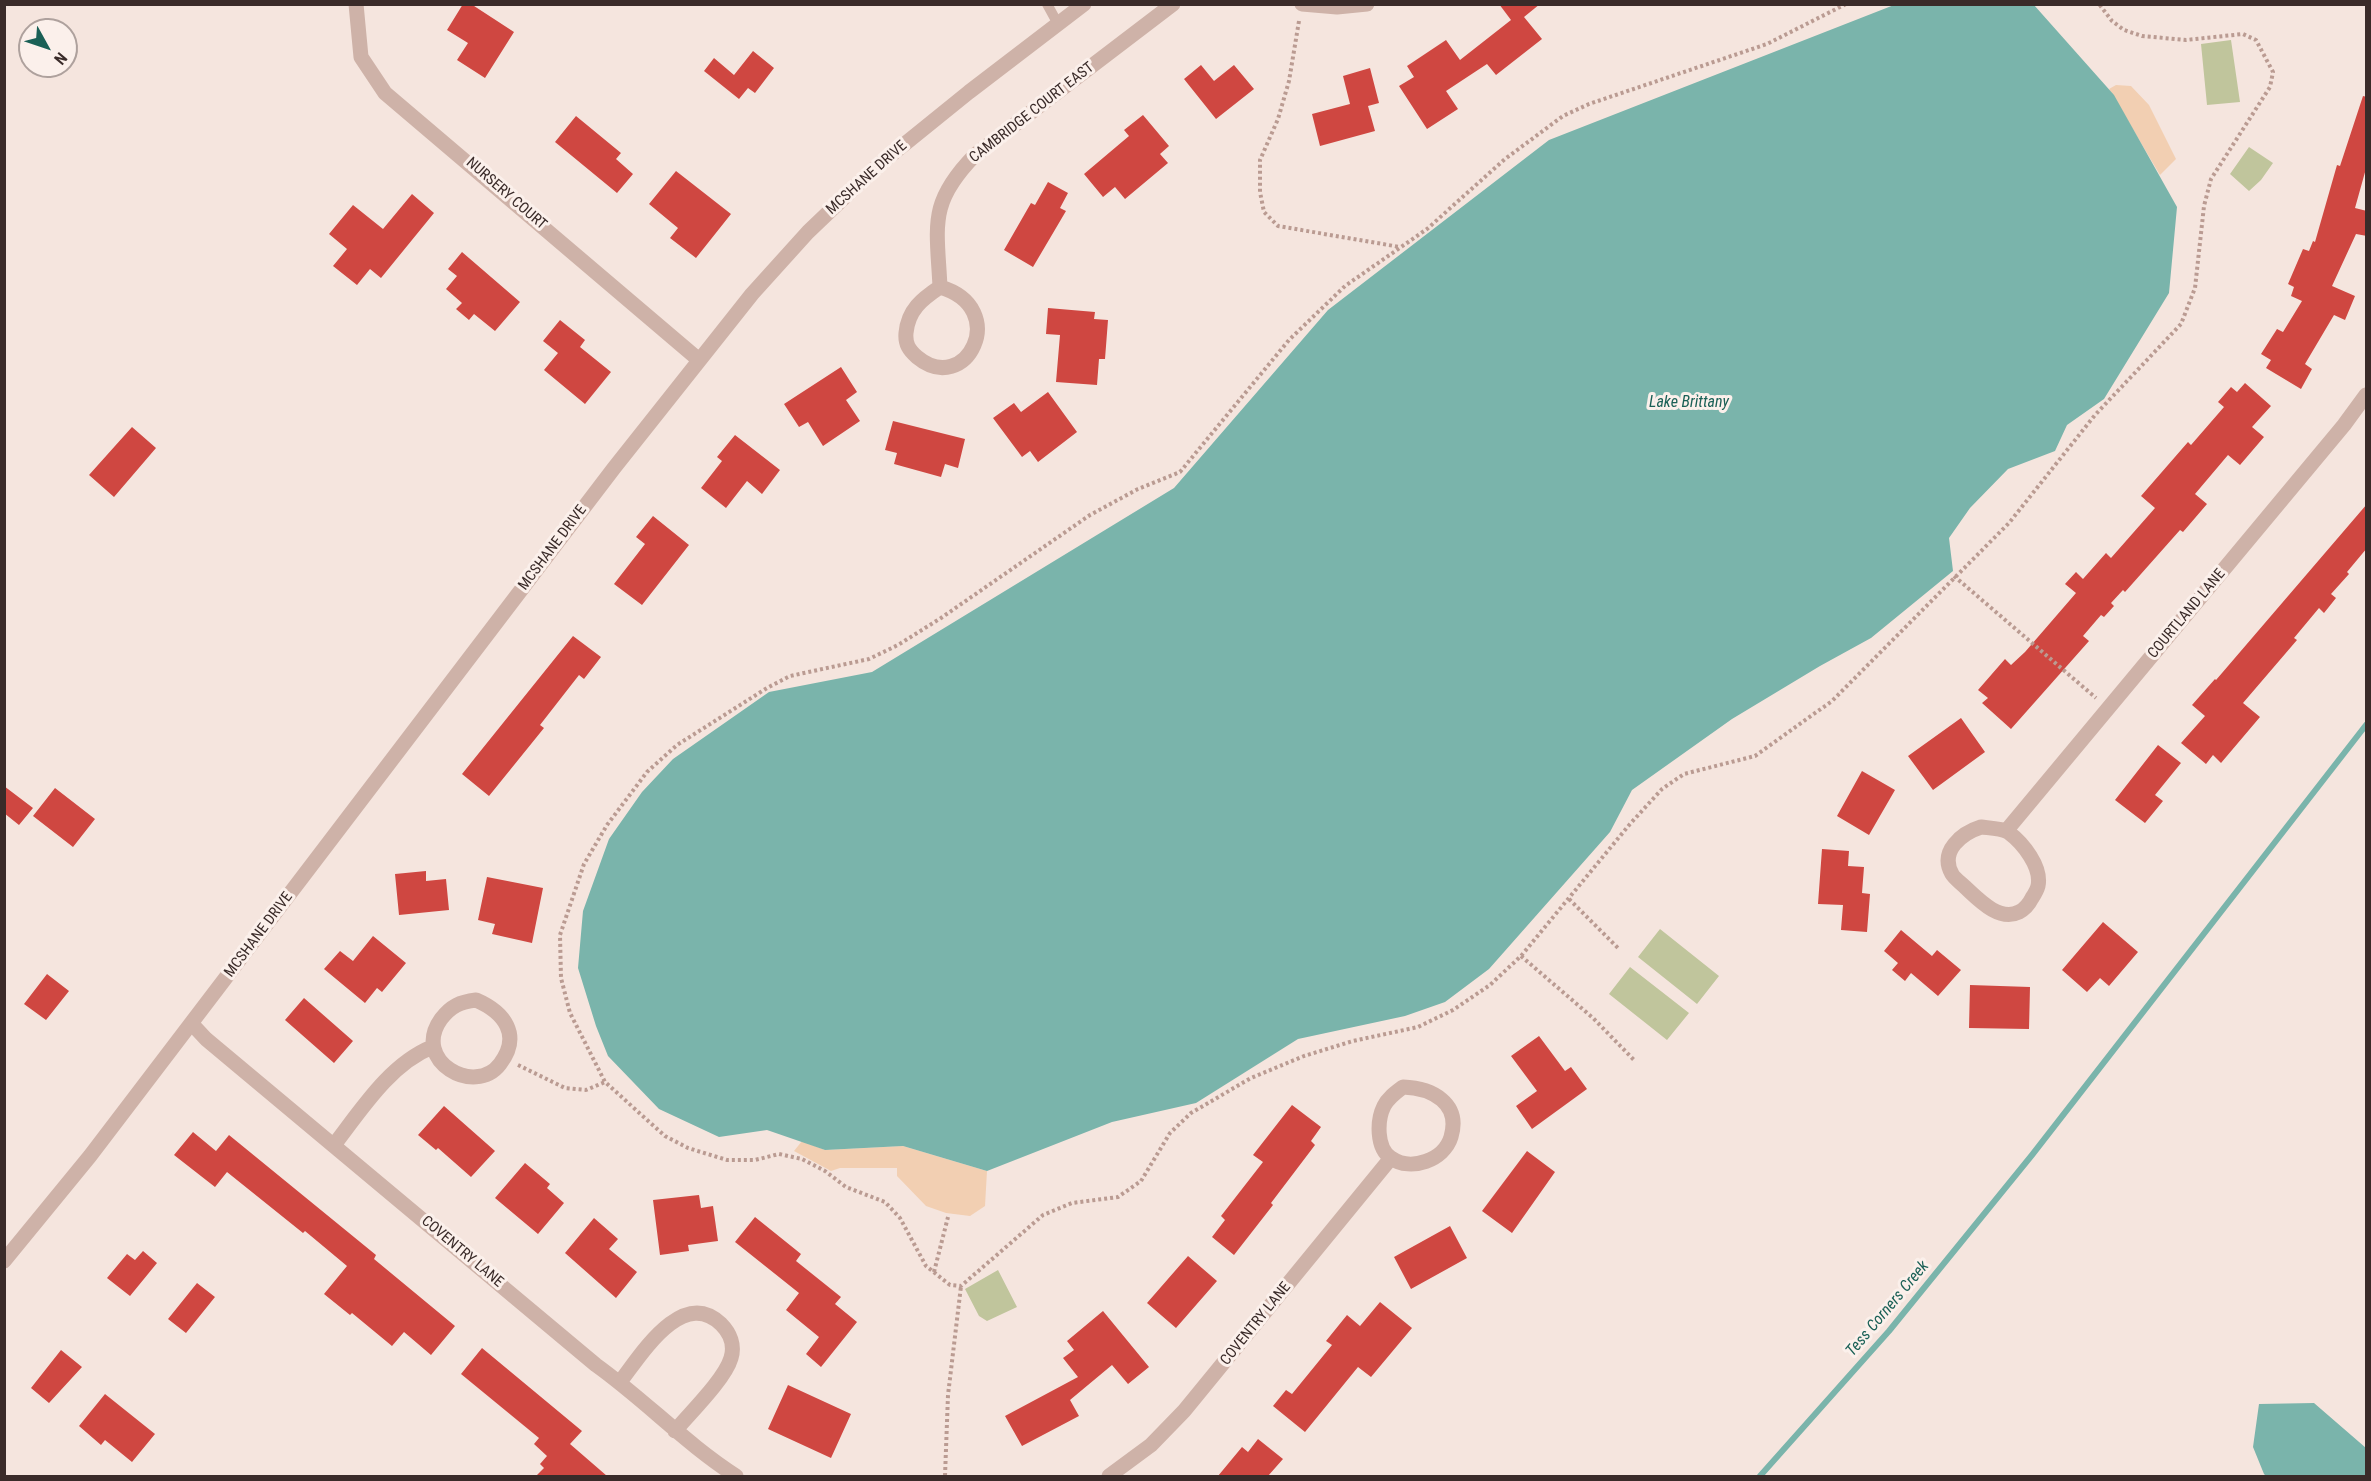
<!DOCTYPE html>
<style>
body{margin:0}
#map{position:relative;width:2371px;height:1481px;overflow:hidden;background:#f5e5de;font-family:"Roboto Condensed",sans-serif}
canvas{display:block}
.frame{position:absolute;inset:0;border:6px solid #3a2b29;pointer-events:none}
.north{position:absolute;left:18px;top:18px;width:60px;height:60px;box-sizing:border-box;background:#fbf0eb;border:2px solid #aea19d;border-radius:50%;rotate:130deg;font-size:16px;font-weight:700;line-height:24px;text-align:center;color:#3a2b29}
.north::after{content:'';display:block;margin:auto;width:21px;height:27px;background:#1a6056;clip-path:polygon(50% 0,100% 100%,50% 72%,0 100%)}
</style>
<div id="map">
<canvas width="2371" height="1481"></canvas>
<div class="frame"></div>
<div class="north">N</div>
</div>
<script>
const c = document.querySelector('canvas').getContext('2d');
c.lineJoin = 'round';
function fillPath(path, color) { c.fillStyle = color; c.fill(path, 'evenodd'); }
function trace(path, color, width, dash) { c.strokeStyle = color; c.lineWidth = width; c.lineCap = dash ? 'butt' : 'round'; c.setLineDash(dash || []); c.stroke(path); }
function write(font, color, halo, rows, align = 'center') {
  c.font = font + ' "Roboto Condensed",sans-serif'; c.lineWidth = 6; c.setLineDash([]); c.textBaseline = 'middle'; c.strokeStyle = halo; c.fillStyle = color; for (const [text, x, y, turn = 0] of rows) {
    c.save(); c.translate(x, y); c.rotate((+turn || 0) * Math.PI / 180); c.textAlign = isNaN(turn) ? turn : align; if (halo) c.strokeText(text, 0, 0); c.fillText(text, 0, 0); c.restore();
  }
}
fillPath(new Path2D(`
 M2231,40L2240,102L2207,105L2201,44Z
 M2249,147L2273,163L2261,180L2249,191L2230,174Z
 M1660,929L1719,976L1697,1004L1638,957Z
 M1630,967L1689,1013L1667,1040L1609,994Z
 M998,1270L1017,1307L987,1321L979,1316L965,1289Z`), '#c0c59c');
fillPath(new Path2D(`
 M2116,85L2131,86L2149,105L2176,159L2160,175L2109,89Z
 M802,1141L825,1150L903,1146L987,1171L985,1206L970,1216L946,1213L926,1206L897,1176V1168H840L831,1171L794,1151Z`), '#f2cfb2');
fillPath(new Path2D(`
 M1894,5H2034L2114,95L2177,207L2169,293L2104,399L2067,425L2055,451L2008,469L1970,508L1949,538L1953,571L1871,638L1820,666L1732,719L1632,790L1610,832L1489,969L1445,1002L1405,1016L1298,1039L1196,1103L1112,1122L987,1171L903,1146L825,1150L767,1130L719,1137L659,1109L608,1056L596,1026L578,968L583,911L609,839L642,792L673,759L769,692L872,672L1174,488L1328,310L1549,140Z
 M2314,1403L2366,1448V1476H2266L2264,1474L2253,1447L2259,1404Z`), '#7ab4ab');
trace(new Path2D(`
 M1760,1476L1889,1331L2032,1155L2366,725`), '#7ab4ab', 6);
fillPath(new Path2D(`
 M463,4H471L514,32L485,78L457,60L468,43L447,30Z
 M1499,4H1540L1524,17L1542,39L1496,75L1487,64L1446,91L1458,109L1427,129L1399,86L1414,77L1407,66L1446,40L1460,60L1511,20Z
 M753,51L774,68L755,93L748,88L739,99L704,71L714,58L734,75Z
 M1201,65L1214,81L1234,65L1254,89L1216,119L1184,79Z
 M1370,68L1379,103L1368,106L1375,131L1320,146L1312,114L1350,104L1343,76Z
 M2363,96L2367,97V165L2355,208L2367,211V236L2356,234L2332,286L2355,296L2345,320L2334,315L2305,364L2312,369L2301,389L2266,368L2271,360L2261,354L2277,329L2283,332L2302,301L2291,296L2294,287L2288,284L2303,249L2309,251L2313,241L2315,242L2337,165L2340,166Z
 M1143,115L1169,146L1160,154L1168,163L1125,199L1115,187L1103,197L1084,174L1129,136L1124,130Z
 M576,116L621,153L616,159L633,174L617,193L555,142Z
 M676,171L731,214L696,258L670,238L678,228L649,204Z
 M1048,182L1068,193L1060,208L1066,211L1033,267L1004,250L1031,203L1035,205Z
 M412,194L434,213L381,278L370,269L357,285L333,266L347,249L329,234L353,205L383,229Z
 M462,252L520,302L495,331L474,314L469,320L456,309L462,303L446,289L457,276L448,269Z
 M1048,308L1095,312L1094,319L1108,320L1105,359H1099L1097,385L1056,382L1060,335L1046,334Z
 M560,320L585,340L580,347L611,372L585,404L544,370L558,353L543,341Z
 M841,367L857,392L846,400L860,421L823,446L808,422L799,427L784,404Z
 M2245,383L2271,406L2252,427L2264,437L2240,465L2228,455L2195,494L2207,504L2183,532L2180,530L2125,592L2123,590L2111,603L2114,606L2104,617L2101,615L2083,636L2089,641L2011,729L1982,703L1988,698L1978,690L2005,659L2011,665L2025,652L2076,593L2065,584L2076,572L2083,579L2106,553L2111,558L2155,508L2141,496L2188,442L2191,445L2224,407L2218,402L2231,387L2237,392Z
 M1048,392L1077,432L1038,462L1030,451L1022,457L993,418L1014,403L1021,412Z
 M893,421L965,439L958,468L945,464L941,477L894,464L897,453L885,450Z
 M132,427L156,448L114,497L89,475Z
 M735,435L780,470L762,494L747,481L726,508L701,488L722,461L717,457Z
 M2367,504V548L2347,572L2349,574L2331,594L2336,598L2324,613L2319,608L2294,638L2297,640L2243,703L2260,717L2221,763L2213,755L2206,764L2181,743L2205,716L2192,705L2215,679L2216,680Z
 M653,516L689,545L642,605L614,584L645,544L636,537Z
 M573,636L601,657L584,679L579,675L540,725L544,728L489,796L462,774Z
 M1961,718L1985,752L1933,790L1908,756Z
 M2158,745L2181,763L2155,795L2163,801L2145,823L2115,800Z
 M1862,771L1895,790L1869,835L1837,816Z
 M4,786L33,808L19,825L4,813Z
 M55,788L95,819L73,847L33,816Z
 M1822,849L1849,851L1848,866L1864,867L1862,893L1870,894L1867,932L1841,930L1843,905L1818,904Z
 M426,871V881L446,879L449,910L399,915L395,874Z
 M487,877L543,888L532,943L492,934L495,924L478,920Z
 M2103,922L2138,952L2109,986L2100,978L2087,992L2062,970Z
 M1901,930L1932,956L1937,950L1961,970L1938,996L1911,973L1905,981L1892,970L1898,963L1884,951Z
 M373,936L406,963L382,992L377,988L365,1003L324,969L340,951L353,961Z
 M47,974L69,991L46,1020L24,1004Z
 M1970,985L2030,987L2029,1029L1969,1028Z
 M304,998L353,1041L334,1063L285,1020Z
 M1539,1036L1565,1071L1571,1067L1587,1089L1532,1129L1516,1106L1537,1091L1511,1056Z
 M1292,1105L1321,1127L1311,1141L1315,1145L1271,1203L1273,1205L1234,1255L1212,1237L1225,1220L1221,1216L1263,1162L1253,1155Z
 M444,1106L495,1151L471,1177L438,1148L436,1150L418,1135Z
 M193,1132L216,1151L229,1135L376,1255L374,1259L455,1326L431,1355L404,1332L392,1346L352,1313L350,1315L324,1294L347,1266L305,1231L303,1233L227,1172L215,1187L174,1155Z
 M1527,1151L1555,1172L1512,1233L1482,1211Z
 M525,1163L550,1184L547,1188L564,1203L538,1234L495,1198Z
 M699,1195L701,1208L713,1206L718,1241L688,1245L689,1251L660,1255L653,1200Z
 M755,1217L801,1254L796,1261L841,1297L835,1304L857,1322L821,1367L806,1354L819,1337L786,1310L799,1293L735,1242Z
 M594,1218L618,1239L609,1249L637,1272L616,1298L565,1253Z
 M1450,1226L1467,1258L1411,1289L1394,1257Z
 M143,1251L157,1263L130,1296L107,1278L127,1254L135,1260Z
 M1188,1256L1217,1281L1176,1328L1147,1303Z
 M197,1283L215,1297L186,1333L168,1319Z
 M1380,1302L1412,1328L1371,1377L1358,1367L1305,1432L1273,1406L1286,1390L1292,1394L1332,1345L1326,1341L1347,1315L1360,1326Z
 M1103,1311L1149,1367L1128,1384L1112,1365L1070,1400L1079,1416L1022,1446L1005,1416L1078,1377L1063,1358L1074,1350L1067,1341Z
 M482,1348L582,1431L570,1444L607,1476H536L544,1468L540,1464L547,1456L534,1444L539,1438L461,1374Z
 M61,1350L82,1367L49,1403L31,1388Z
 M788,1385L851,1414L831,1458L768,1429Z
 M105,1394L155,1434L132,1462L105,1440L101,1445L79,1426Z
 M1258,1439L1283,1459L1268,1476H1218L1242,1447L1248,1452Z`), '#cf4741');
trace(new Path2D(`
 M1846,4L1767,44L1589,104L1563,116L1505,159L1427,229L1345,286L1289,340L1180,472L1138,489L1090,515L941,618L898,645L869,659L790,676L767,688L677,745L647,772L607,825L584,864L560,935L561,978L570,1013L605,1082L665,1136L688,1148L727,1160H755L779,1154L802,1159L825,1171L846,1187L885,1202L900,1218L926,1266L950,1285L961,1286L1043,1215L1072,1203L1118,1197L1141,1181L1170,1133L1191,1113L1251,1078L1304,1056L1353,1041L1418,1027L1453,1010L1490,985L1521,956L1630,824L1662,789L1684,774L1755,756L1832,701L2009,523L2095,415L2181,324L2195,288L2204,206L2211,179L2270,87L2273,72L2256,40L2243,34L2186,40L2142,36L2124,30L2112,21L2099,4
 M1299,21L1289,81L1278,119L1260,160V192L1264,212L1278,226L1400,247
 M1954,576L2096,698
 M1569,899L1618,948
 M1521,956L1593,1018L1635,1061
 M518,1065L565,1088L586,1090L605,1082
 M934,1272L948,1217
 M945,1476L948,1395L961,1286`), '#ba9b92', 4, [3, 3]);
trace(new Path2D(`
 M1047,4L1058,24`), '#ceb2a8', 10);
trace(new Path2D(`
 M356,4L361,57L385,93L699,360
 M1302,4L1337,7L1367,4
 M940,287C937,225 928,203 975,155L1173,4
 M940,287C1012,308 966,398 917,357C909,350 905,344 906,333C908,310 922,299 940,287Z
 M1981,827C1989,828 2001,828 2008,832C2023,843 2042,867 2038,886C2037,890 2034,895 2032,898C2029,904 2025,909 2019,912C1999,922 1978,899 1965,887C1961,883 1954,878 1952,874C1939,851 1962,833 1981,827Z
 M2006,831L2344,425L2366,395
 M476,1000C504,1012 522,1035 500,1064C475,1097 411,1061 441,1019C451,1006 460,1002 476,1000Z
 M192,1024L206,1039L596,1365C645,1400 686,1444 736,1476
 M1403,1087C1432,1088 1461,1103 1451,1137C1444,1160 1411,1172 1391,1158C1376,1148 1377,1120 1384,1106C1388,1098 1395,1093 1403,1087Z
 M334,1145C361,1110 390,1064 432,1047
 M4,1261L90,1156L614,468L752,294L808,232L875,168L969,92L1084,4
 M620,1382C641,1355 682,1287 721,1324C730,1333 735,1345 731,1358C725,1379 690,1413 675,1431
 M1109,1476L1151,1445L1184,1411L1391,1158`), '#ceb2a8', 15);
write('15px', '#3a2b29', '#fbf0eb', [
 ["CAMBRIDGE COURT EAST",1032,113,-38],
 ["MCSHANE DRIVE",867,178,-42],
 ["NURSERY COURT",506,194,41],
 ["MCSHANE DRIVE",553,548,-53],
 ["COURTLAND LANE",2187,614,-50],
 ["MCSHANE DRIVE",259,935,-53],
 ["COVENTRY LANE",462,1252,40],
 ["COVENTRY LANE",1256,1324,-51]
]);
write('italic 16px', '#1a6056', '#fbf0eb', [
 ["Lake Brittany",1689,403],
 ["Tess Corners Creek",1888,1309,-50]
]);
</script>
